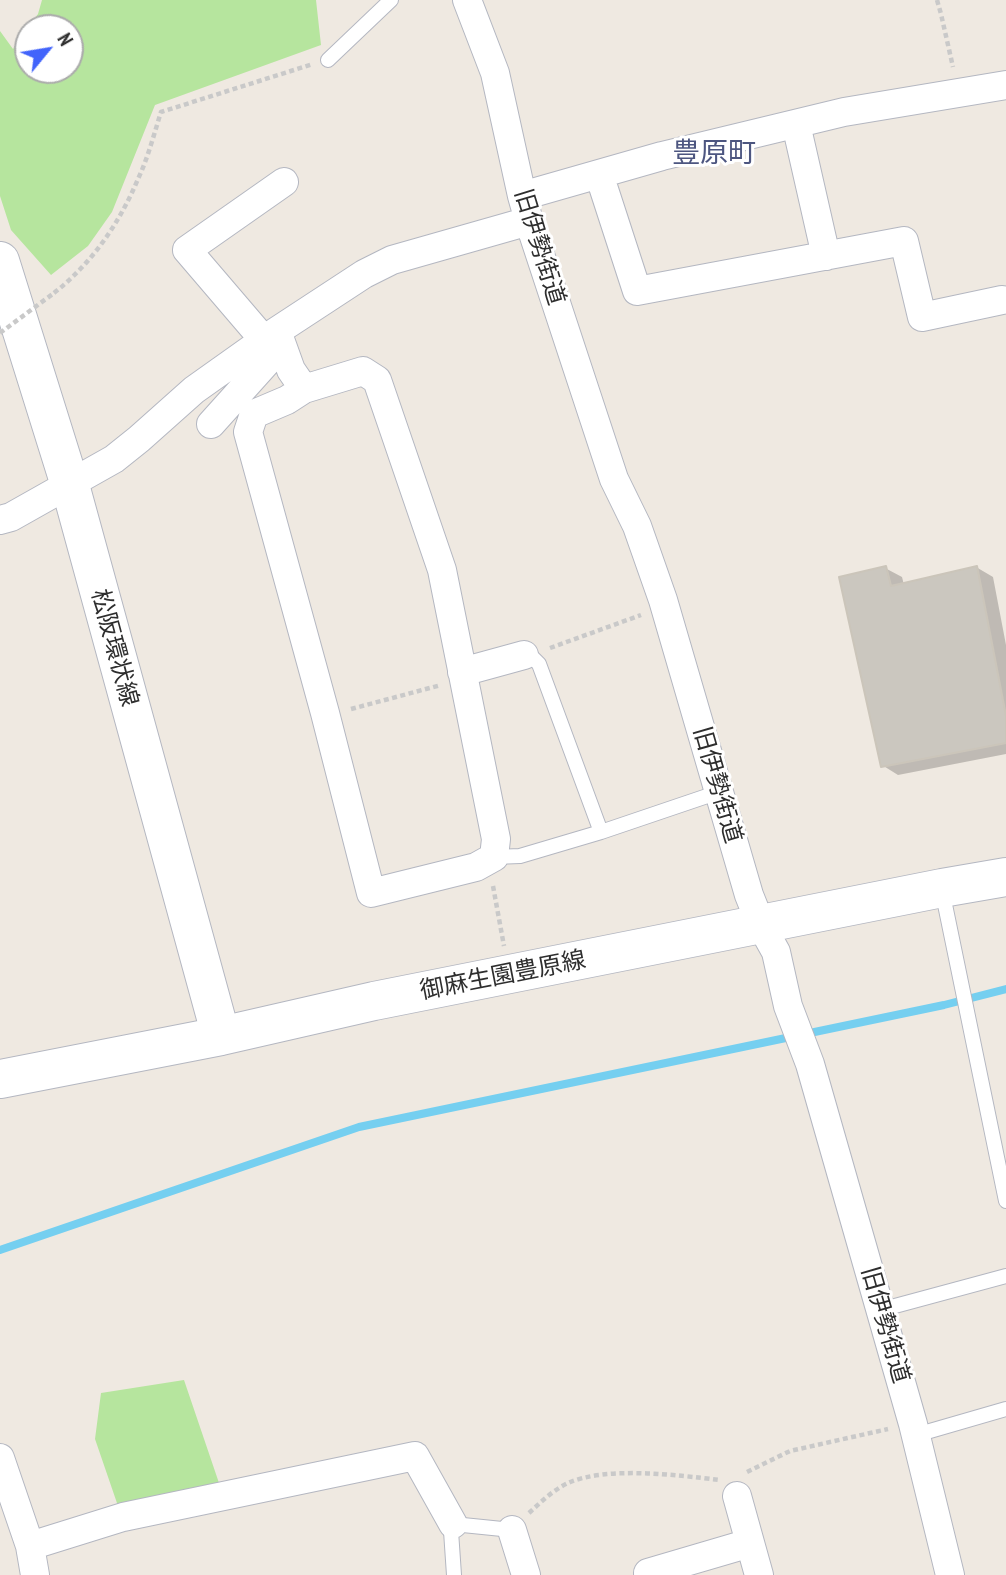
<!DOCTYPE html>
<meta charset="utf-8">
<style>
body{margin:0}
#map{position:relative;width:1006px;height:1575px;overflow:hidden;background:#efe9e1;font-family:"PT Sans Narrow",sans-serif}
canvas{display:block}
.north{position:absolute;left:14px;top:14px;width:70px;height:70px;box-sizing:border-box;background:#fff;border:2px solid #ababab;border-radius:50%;rotate:60deg;font-size:19px;font-weight:700;line-height:28px;text-align:center;color:#2e2e2e}
.north::after{content:'';display:block;margin:auto;width:24px;height:32px;background:#4264fb;clip-path:polygon(50% 0,100% 100%,50% 72%,0 100%)}
</style>
<div id="map">
<canvas width="1006" height="1575"></canvas>
<div class="north">N</div>
</div>
<script>
const c = document.querySelector('canvas').getContext('2d');
c.lineJoin = 'round';
function fillPath(path, color) { c.fillStyle = color; c.fill(path, 'evenodd'); }
function trace(path, color, width, dash) { c.strokeStyle = color; c.lineWidth = width; c.lineCap = dash ? 'butt' : 'round'; c.setLineDash(dash || []); c.stroke(path); }
function write(font, color, halo, rows, align = 'center') {
  c.font = font + ' "PT Sans Narrow","Noto Sans JP",sans-serif'; c.lineWidth = 6; c.setLineDash([]); c.textBaseline = 'middle'; c.strokeStyle = halo; c.fillStyle = color; for (const [text, x, y, turn = 0] of rows) {
    c.save(); c.translate(x, y); c.rotate((+turn || 0) * Math.PI / 180); c.textAlign = isNaN(turn) ? turn : align; if (halo) c.strokeText(text, 0, 0); c.fillText(text, 0, 0); c.restore();
  }
}
fillPath(new Path2D(`
 M42,0H316L321,45L155,105L112,212L88,246L51,275L11,230L0,196V31L13,49L38,14ZM70,28V70H28V28Z
 M184,1380L219,1483L118,1506L95,1439L101,1393Z`), '#b6e59e');
fillPath(new Path2D(`
 M976,567L993,577L1006,645V754L898,775L882,765L885,568L902,577L904,585Z`), '#0003');
trace(new Path2D(`
 M0,1250L359,1127L944,1005L1006,989`), '#75cff0', 8);
const building = new Path2D(`
 M886,566L891,586L977,566L1006,716V743L881,767L839,577Z`);
fillPath(building, '#cbc7bf');
trace(building, '#cbc5ba', 2);
const service = new Path2D(`
 M328,60L391,0
 M524,655L533,658L539,664L601,832
 M494,857L520,856L601,832L719,792
 M942,890L1006,1201
 M880,1310L1006,1276
 M916,1435L1006,1409
 M454,1575L451,1531L453,1524L512,1530`);
const minor = new Path2D(`
 M467,0L495,73L522,196L529,221L614,479L637,526L663,600L749,895L761,925L776,952L788,1006L810,1064L913,1424L950,1575
 M796,124L826,256
 M599,174L637,291L904,241L922,317L1002,300
 M522,196L662,156L844,112L1006,85
 M277,331L291,370L304,389L363,371L377,380L442,570L496,839L494,857L476,867L371,893L325,713L248,432L254,414L287,400L304,389
 M264,340L187,250L284,182
 M211,424L282,345
 M0,520L11,517L114,459L139,439L194,390L277,331L364,274L392,260L529,221
 M462,672L524,655
 M0,1458L30,1546L35,1575
 M737,1496L759,1575
 M512,1530L526,1575
 M30,1546L123,1517L415,1456L453,1524
 M648,1573L750,1543`);
const secondary = new Path2D(`
 M0,261L70,485L221,1036
 M0,1079L221,1036L374,1001L942,888L1006,877`);
trace(service, '#b4b7c1', 16);
trace(minor, '#b4b7c1', 30);
trace(secondary, '#b4b7c1', 40);
trace(new Path2D(`
 M937,0L941,14L953,67
 M54,293C92,263 119,224 138,179C148,158 154,134 161,112L313,64
 M550,648L641,615
 M351,709L441,685
 M493,886L504,946
 M747,1472L790,1451L888,1429
 M529,1513C541,1502 553,1490 568,1483C606,1466 678,1475 719,1480`), '#c9c9c9', 4.5, [5, 3.5]);
trace(service, '#fff', 14);
trace(minor, '#fff', 28);
trace(secondary, '#fff', 38);
trace(new Path2D(`
 M0,333L54,293`), '#c9c9c9', 4.5, [5, 3.5]);
write('24px', '#2e2e2e', '#fff', [
 ["旧伊勢街道",539,247,73],
 ["松阪環状線",114,648,75],
 ["旧伊勢街道",717,785,74],
 ["御麻生園豊原線",503,976,-11],
 ["旧伊勢街道",885,1325,74]
]);
write('28px', '#4d5680', '#fff', [
 ["豊原町",714,154]
]);
</script>
